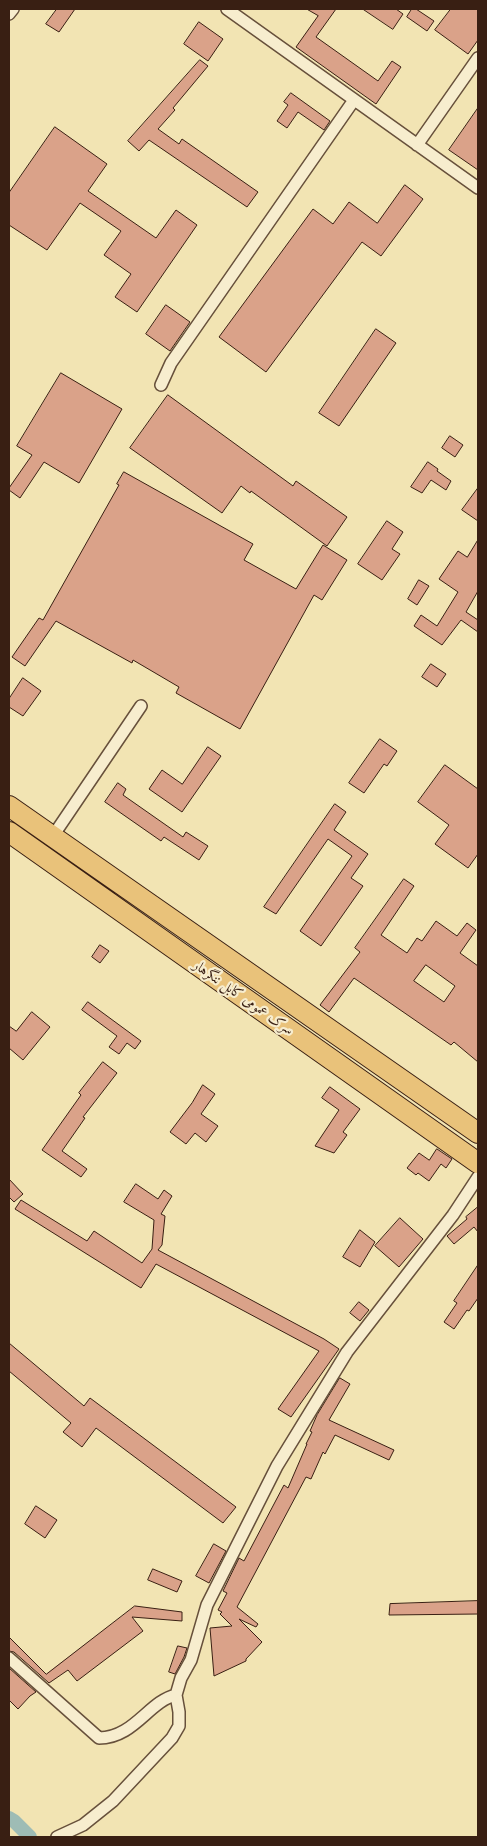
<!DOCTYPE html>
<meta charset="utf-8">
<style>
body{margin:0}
#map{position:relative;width:487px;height:1846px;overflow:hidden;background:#f2e4b3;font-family:"Old Standard TT",serif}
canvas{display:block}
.frame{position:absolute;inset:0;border:10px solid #391f13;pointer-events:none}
</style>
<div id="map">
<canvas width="487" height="1846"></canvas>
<div class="frame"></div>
</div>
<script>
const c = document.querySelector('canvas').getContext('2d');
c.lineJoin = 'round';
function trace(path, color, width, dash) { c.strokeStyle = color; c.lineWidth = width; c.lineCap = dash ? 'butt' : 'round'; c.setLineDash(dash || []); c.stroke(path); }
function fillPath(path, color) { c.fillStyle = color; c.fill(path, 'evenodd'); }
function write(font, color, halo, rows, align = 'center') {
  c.font = font + ' "Old Standard TT",Amiri,serif'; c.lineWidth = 4.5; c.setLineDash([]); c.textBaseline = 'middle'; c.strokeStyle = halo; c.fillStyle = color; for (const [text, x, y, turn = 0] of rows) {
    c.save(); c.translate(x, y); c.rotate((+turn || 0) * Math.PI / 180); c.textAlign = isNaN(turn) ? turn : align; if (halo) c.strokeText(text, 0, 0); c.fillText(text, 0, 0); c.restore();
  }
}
trace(new Path2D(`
 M9,1818L14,1821L30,1837`), '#9ebcb5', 14);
const building = new Path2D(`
 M57,9H75L59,32L46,24Z
 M307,9H336L316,37L378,81L392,61L401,67L376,104L296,47L318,16Z
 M363,9H396L403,14L393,29Z
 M412,9H416L434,21L427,31L407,17Z
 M451,9H478V40L468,54L435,30Z
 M199,22L223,39L208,61L184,44Z
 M200,60L208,66L173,108L175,110L158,129L179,144L182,139L258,192L247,207L149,140L139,151L128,141Z
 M291,93L330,121L324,130L298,112L287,128L277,121L288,105L284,102Z
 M478,108V170L449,150Z
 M55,127L107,164L88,191L156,238L176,210L197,225L137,312L115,297L131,274L104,255L121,231L80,203L47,250L9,225V193Z
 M405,185L423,199L381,256L362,242L266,372L219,337L313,209L333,224L349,202L377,223Z
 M166,305L190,322L170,351L146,334Z
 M376,329L396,343L339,426L319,413Z
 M61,373L122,409L79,483L44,462L20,498L9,490V488L32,455L17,446Z
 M168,395L293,486L296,481L347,517L327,546L251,491L250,493L241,486L222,513L130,448Z
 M450,436L463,445L455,457L442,448Z
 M428,462L438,469L437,471L451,481L446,490L431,480L422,493L411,487Z
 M124,472L253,544L244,560L296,589L323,545L347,560L322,600L314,595L240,729L176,693L179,687L133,660L132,663L56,621L25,666L12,657L39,618L43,620L119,485L117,484Z
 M478,488V521L462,510Z
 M387,521L403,532L392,549L400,554L382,580L358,564Z
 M478,540V591L466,612L478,620V632L461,620L442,645L414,626L421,615L437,626L458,592L439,579L458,551L467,557Z
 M419,580L429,586L417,605L408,599Z
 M431,664L446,674L437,687L422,677Z
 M23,678L41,691L23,716L9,707V699Z
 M380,739L397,751L387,766L384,764L364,793L349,783Z
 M208,747L221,756L182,812L149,789L162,770L182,784Z
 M445,765L478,789V854L468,868L435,844L449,825L418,802Z
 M118,783L126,789L123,795L183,837L186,832L208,846L199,860L164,837L161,841L105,802Z
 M335,804L346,812L334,830L368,854L351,878L363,886L321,946L300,931L352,856L328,839L276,914L264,907Z
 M404,879L414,886L381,935L407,953L417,938L422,941L436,921L457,936L467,923L476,930L460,953L478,966V1062L454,1042L451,1045L354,978L329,1012L320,1005L360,952L355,948ZM426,965L455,986L444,1002L414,981Z
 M100,945L109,951L100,963L92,957Z
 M88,1002L141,1041L135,1049L127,1043L119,1054L109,1047L117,1036L82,1010Z
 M32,1012L50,1027L23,1060L9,1048V1026L16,1031Z
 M103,1062L117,1073L83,1117L85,1118L62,1151L87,1169L81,1177L42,1150L81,1095L79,1093Z
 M203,1085L215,1094L201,1114L218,1126L206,1142L195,1133L186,1144L170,1132L192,1103Z
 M330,1087L360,1109L343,1132L347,1135L334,1153L315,1146L339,1110L322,1098Z
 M437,1149L452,1159L446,1168L441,1164L429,1181L418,1173L416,1175L407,1168L419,1153L429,1160Z
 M9,1179L23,1194L14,1202L9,1197Z
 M136,1184L158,1199L164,1190L172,1196L161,1214L165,1216L162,1245L158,1250L324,1339L339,1349L291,1417L278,1409L319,1351L156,1264L141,1288L15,1209L21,1200L87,1241L94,1231L142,1263L152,1249L154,1220L124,1202Z
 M478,1207V1232L474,1227L454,1244L447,1236L467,1219L466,1217Z
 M400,1218L423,1239L399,1267L375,1246Z
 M360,1230L375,1242L360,1267L343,1257Z
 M478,1265V1298L469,1311L467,1310L454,1329L444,1322L457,1303L454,1301Z
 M359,1302L369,1310L360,1321L350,1313Z
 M9,1343L84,1406L90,1398L236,1507L223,1523L96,1428L82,1447L63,1432L71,1423L9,1371Z
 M340,1378L350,1384L329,1420L394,1450L389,1460L335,1435L325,1454L323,1452L311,1479L306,1477L237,1607L258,1624L256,1627L239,1619L262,1642L246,1659V1661L214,1676L210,1628L232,1626L220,1614L222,1612L218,1610L227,1593L223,1591L239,1558L244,1561L284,1485L288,1488L307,1444H306L312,1432L310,1431L317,1415Z
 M36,1506L57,1520L45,1538L25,1524Z
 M214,1544L226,1551L209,1583L196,1576Z
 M153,1569L182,1581L177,1592L148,1580Z
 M478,1601V1614L389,1615L390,1604Z
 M135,1606L182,1612V1621L132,1617L143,1631L77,1681L68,1670L49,1683L14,1652L9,1651V1637L46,1674Z
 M178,1646L187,1648L184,1657L175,1674L169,1672Z
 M9,1668L36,1692L30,1696L18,1709L9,1700Z`);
fillPath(building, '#daa289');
trace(building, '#391f13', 1);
const street = new Path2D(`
 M227,9L478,188
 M9,14L13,9
 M417,145L478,58
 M161,385L171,363L354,100
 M53,836L141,706
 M9,1658L99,1738C134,1738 149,1701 176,1695
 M57,1837L83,1825L113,1801L172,1738L179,1726V1712L176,1695L181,1678L191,1660L207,1605L277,1466L347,1352L453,1215L478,1177`);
const highway = new Path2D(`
 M9,806L478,1133
 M9,832L478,1163`);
trace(street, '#67503b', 14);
trace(highway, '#391f13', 22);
trace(street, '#f7edce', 11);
trace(highway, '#e9c27a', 20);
write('14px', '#391f13', '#f7edce', [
 ["سرک عمومی کابل ننگرهار",243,998,35]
]);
</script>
